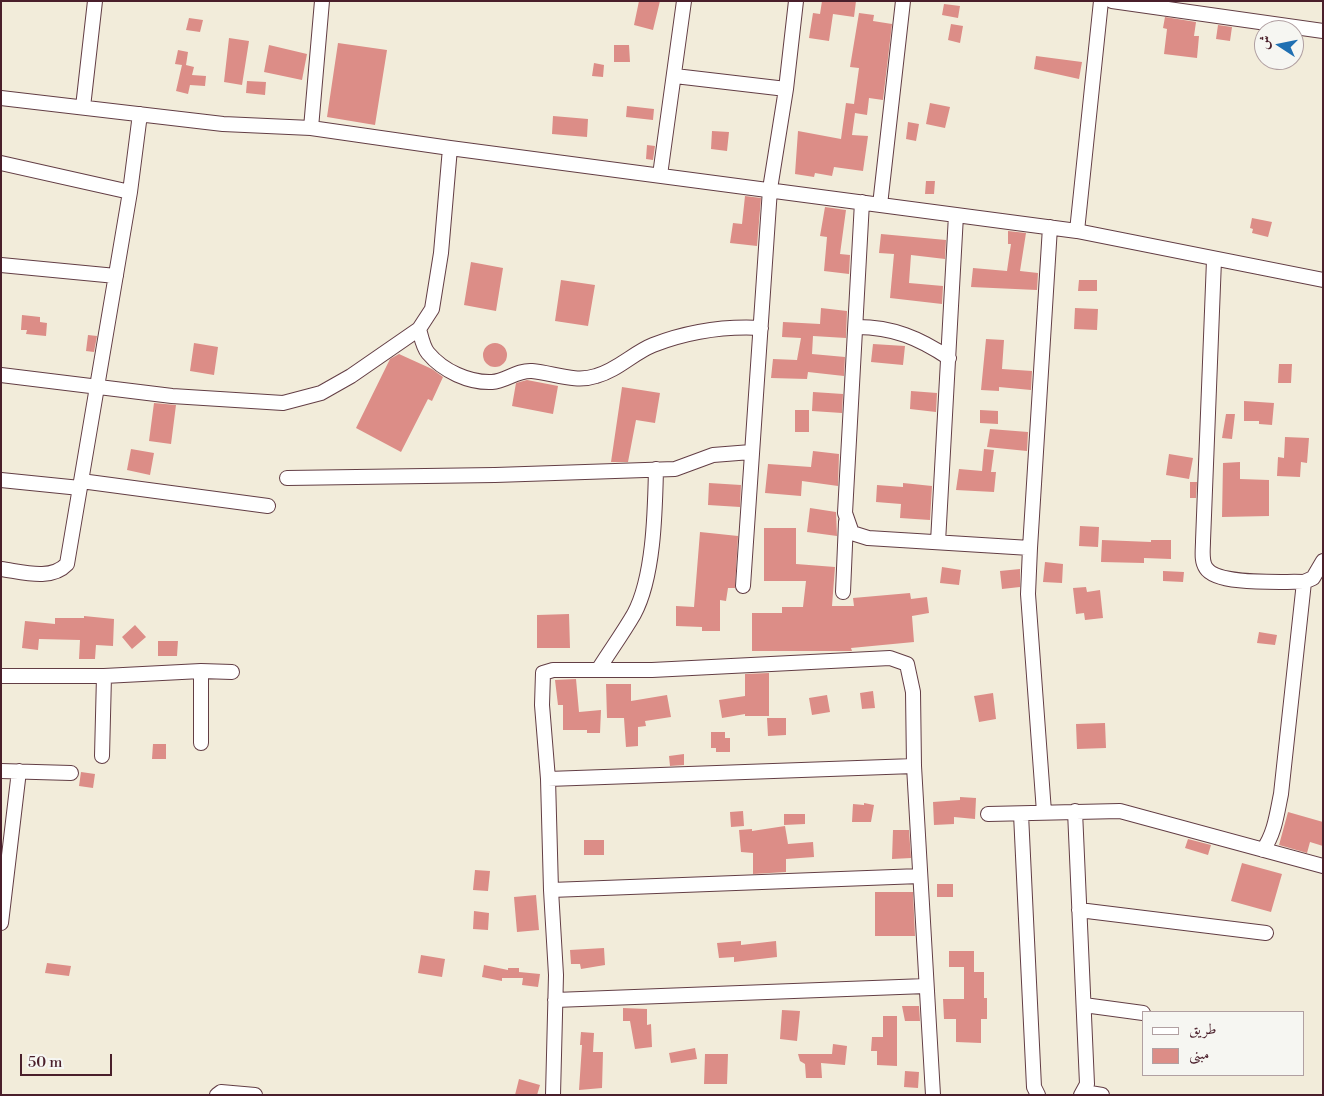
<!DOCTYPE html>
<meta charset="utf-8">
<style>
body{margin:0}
#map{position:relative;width:1324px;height:1096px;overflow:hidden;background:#f2ecda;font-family:"Libre Bodoni",Amiri,serif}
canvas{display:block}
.frame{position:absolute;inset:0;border:2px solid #4a1f2b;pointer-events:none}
.legend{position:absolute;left:1142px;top:1011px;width:162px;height:65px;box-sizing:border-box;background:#f6f6f2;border:1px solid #b1a0a2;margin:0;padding:6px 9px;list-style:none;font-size:15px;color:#4a1f2b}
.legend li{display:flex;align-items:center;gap:10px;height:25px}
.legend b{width:25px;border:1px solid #b1a0a2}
.north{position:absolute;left:1254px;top:20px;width:50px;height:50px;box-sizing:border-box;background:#f6f6f2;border:1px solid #b1a0a2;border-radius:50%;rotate:281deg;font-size:14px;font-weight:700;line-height:20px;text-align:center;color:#4a1f2b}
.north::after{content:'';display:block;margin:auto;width:18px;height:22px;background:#1f6fb2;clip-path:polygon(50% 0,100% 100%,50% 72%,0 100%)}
.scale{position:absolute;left:20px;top:1054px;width:92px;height:22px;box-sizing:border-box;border:2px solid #4a1f2b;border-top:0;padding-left:6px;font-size:15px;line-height:18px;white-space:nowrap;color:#4a1f2b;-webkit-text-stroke:4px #f6f6f2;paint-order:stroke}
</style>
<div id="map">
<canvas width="1324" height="1096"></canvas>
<div class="frame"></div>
<ul class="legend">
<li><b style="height:6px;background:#fff"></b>طريق</li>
<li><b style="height:14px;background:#dc8d87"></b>مبنى</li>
</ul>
<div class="north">ش</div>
<div class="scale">50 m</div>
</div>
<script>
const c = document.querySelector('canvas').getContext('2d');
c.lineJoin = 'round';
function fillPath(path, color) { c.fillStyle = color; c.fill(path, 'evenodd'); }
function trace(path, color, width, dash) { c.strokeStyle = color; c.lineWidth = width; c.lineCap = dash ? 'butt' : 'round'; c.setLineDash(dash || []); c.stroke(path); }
fillPath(new Path2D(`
 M639,1H660L653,30L634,25Z
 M822,1H856L854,17L833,14L829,41L809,38L813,13L820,14Z
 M944,4L960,6L958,18L942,15Z
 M859,13L874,15L873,21L892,24L883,100L869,98L867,115L855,113L852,135L868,136L863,171L834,167L832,176L815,173L814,177L795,174L798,131L841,139L846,103L854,104L859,68L850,67Z
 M1165,17L1196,22L1194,36H1199L1197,58L1164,54L1167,29L1163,28Z
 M189,18L203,20L200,32L186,30Z
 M951,24L963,26L960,43L948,40Z
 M1218,25L1232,27L1230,41L1216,39Z
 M229,38L249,41L242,85L224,82Z
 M338,43L387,50L375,125L327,117Z
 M269,45L307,54L302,80L264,72Z
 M614,45H629L630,62H614Z
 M178,50L188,52L186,65L194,67L192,75L206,76L205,86L190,85L188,94L176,91L182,65L175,64Z
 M1036,56L1082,62L1079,79L1034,69Z
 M594,63L604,65L603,77L592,76Z
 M247,81L266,82L265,95L246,93Z
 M930,103L950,107L945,128L926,124Z
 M627,106L654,109L653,120L626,117Z
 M553,116L588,119L587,137L552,134Z
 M908,122L919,124L916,141L906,139Z
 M712,131L729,132L727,151L711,149Z
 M647,145L655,146L653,160L646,159Z
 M926,181H935L934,194H925Z
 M745,196L761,198L757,246L730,243L733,223L742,224Z
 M825,207L846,210L840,254L850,255L849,274L824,271L827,237L820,236Z
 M1252,218L1272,222L1268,237L1252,233L1253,229L1250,228Z
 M1008,231L1026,233L1020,271L1038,273L1037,290L971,287L973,268L1007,271L1011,244H1008Z
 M881,234L946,240L945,259L911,255L909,283L943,286L942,304L890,298L894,254L879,253Z
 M471,262L503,268L496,311L464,305Z
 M561,280L595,285L588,326L555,321Z
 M1079,280H1097V291H1078Z
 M821,308L847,311L846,338L813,336L812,354L845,357L844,376L808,372L807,379L771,378L773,359L797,360L801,338L782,337L783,322L820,324Z
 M1075,308L1098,309L1097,330L1074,329Z
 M22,315L40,317V322L47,323L46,336L26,334L27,330H21Z
 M88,335L97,336L94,352L86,351Z
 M986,339L1004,340L1002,369L1032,371L1031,390L999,387V391L981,390Z
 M194,343L218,347L214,375L190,371Z
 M483 355a12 12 0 1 1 24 0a12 12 0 1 1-24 0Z
 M873,344L905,346L903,365L871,362Z
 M399,354L432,369L443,377L432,401L428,399L401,452L356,428L390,359Z
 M1279,364H1292L1291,383H1278Z
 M527,380L558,386L553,414L512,406L516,383Z
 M622,387L660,393L655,423L636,420L628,462H611Z
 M911,391L937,393L936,412L910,409Z
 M813,392L843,394L842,413L812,411Z
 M1244,401L1274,403L1272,425L1259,424V421H1244Z
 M154,403L176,405L171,444L149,441Z
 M795,410H809V432H795Z
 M980,410L998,411V424L980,423Z
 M1226,414H1235L1232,439L1222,438Z
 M990,429L1028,432L1027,451L987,447Z
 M1285,437L1309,438L1307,463L1301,462L1300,477L1277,476L1278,457L1284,458Z
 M131,449L154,453L150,475L127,470Z
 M984,449L994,450L991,472H996L994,492L956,490L959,469L982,471Z
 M813,451L839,454L838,486L802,481L801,496L765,493L768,464L811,467Z
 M1169,454L1193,458L1189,479L1166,475Z
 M1240,462V479L1269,480V516L1222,517L1223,463Z
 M1190,482H1197L1196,498H1190Z
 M709,483L741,485L740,507L708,505Z
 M903,483L932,486L930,520L900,518L901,504L876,502L877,485L903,487Z
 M810,508L836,512L837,536L807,532Z
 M1080,526L1099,527L1098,547L1079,546Z
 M764,528H796V564L835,567L832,606H854L853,598L910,593L911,599L927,597L929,613L912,616L914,642L851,648L852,651H752V613H782V607H803L806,581H764Z
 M700,532L738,536L735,588H728L726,601L720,600V631H702V627L676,626V606L694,607Z
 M1102,540L1151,542V540H1171V559L1144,558V563L1101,562Z
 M1045,562L1063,564L1062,583L1043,582Z
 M942,567L961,570L959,585L940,583Z
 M1020,569V587L1002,589L1000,571Z
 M1163,571L1184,572L1183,582L1163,581Z
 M1086,587L1087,592L1100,590L1103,618L1085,620L1084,613L1076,614L1073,588Z
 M569,614L570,648H537V615Z
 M84,616L114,619L113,646L96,645L95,659H79L80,640L39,639L38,650L22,648L25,621L55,624V618H84Z
 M135,625L146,637L132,649L122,637Z
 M1259,632L1277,635L1275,645L1257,643Z
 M158,641H178L177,656H158Z
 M769,673V716H745V714L722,718L719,700L745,696V674Z
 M576,679L579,712L601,710L600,733H587V730H563V705H558L555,680Z
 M606,684H631V701L667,695L671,717L645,721L646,726L638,727V746L626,747L624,718H607Z
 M873,691L875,708L862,709L860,693Z
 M993,693L996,719L979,722L974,696Z
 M827,695L830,712L812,715L809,698Z
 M767,718H786V735L768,736Z
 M1105,723L1106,748L1077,749L1076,724Z
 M711,732H725V738H730V752H716V748H711Z
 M153,744H166V759H152Z
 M684,754V765L670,766L669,756Z
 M81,772L95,774L93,788L79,786Z
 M960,797L976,798L975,819L954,817V824L934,825L933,802L960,800Z
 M864,803L874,805L871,822H852L853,804L864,805Z
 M743,811L744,826L731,827L730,812Z
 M1288,812L1323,822V846L1310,842L1307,853L1279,845Z
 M784,814H805V824L784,825Z
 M785,826L788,844L813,842L814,857L786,859V872L753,874V853L741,852L739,830L752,829V831Z
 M893,830H909L911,858L892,859Z
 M1188,839L1211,845L1208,855L1185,848Z
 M584,840H604V855H584Z
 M1242,863L1282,874L1271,912L1231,901Z
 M475,870L490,871L488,891L473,890Z
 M937,884H953V897H937Z
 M875,892H913L915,936H875Z
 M536,895L539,930L517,932L514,897Z
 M474,911L489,913L488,930L473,929Z
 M741,941V945L776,941L777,957L734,962V957L719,958L717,943Z
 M604,948L605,965L581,969L580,964H571L570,950Z
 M949,951H974V972H984V998H987V1019H981V1043L956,1042V1019H944L943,999H964V967H949Z
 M421,955L445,959L442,977L418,973Z
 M47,963L71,966L69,976L45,973Z
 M484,965L508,970V968H519V972L540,974L538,987L522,985L523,978H502V981L482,977Z
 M902,1006H919L920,1021H905Z
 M623,1008L647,1009V1025L651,1024L652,1047L635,1049L630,1021H623Z
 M782,1010L800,1011L797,1041L780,1039Z
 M883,1016H897V1066L877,1065V1051H871L872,1037H883Z
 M581,1032L594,1033L593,1052H603L602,1088L579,1090L582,1045H580Z
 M833,1044L847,1046L845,1065L821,1063L822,1078H806L805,1064L800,1061L798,1054H832Z
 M695,1048L697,1059L671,1063L669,1053Z
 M705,1054H728L727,1084H704Z
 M905,1071L919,1072L918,1088L904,1087Z
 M519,1079L540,1085L537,1095H515Z`), '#dc8d87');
const minor = new Path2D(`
 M1112,1L1323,31
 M675,76L786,89
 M1,98L223,124L311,128L450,148L1077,231L1323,280
 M83,107L95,1
 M311,128L322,1
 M1,163L130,192
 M660,175L684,1
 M862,202L845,513L852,533L868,538L1030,548L1050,227
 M880,205L903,1
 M1077,231L1101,1
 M1214,260L1203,541C1203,550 1201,561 1206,568C1217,586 1284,581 1304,582L1313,578L1323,561
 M1,265L116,276
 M857,327C893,327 919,338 949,358
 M419,329C421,336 423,347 428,353C443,371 469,383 492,382C506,381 517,370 532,371C554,373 575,383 596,376C618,370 633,353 653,345C687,332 725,326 761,328
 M1,375L172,396L283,403L321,393L351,376L419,329L432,309L441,253L450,148
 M287,478L495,475L675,469L713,455L751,452
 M1,480L80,488
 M81,481L268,506
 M938,542L956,215
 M1030,548L1028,594L1044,812
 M1,569C23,572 51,581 67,564L130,192L140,114
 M743,586L770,189L786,89L796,1
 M843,592L846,522
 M598,670C610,651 623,633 634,614C654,577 655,511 656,469
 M1,676H104L201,671L232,672
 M201,743V671
 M102,756L104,676
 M1,771L71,773
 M548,779L914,766
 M1075,811L1087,1084L1081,1095
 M988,814L1120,811L1323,866
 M1021,814L1034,1087L1038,1095
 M1263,850C1275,833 1277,813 1281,794L1304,582
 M551,890L920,876
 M1079,910L1266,933
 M1,923L19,771
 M555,1000L926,986
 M1084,1005L1143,1013
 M1084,1092L1102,1095
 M217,1095L221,1092L255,1095
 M553,1095L556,975L551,890L548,779L542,705L543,673L553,670H652L890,658L907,664L913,692L914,766L933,1095`);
trace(minor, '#633e45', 16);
trace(minor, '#fff', 14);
</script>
